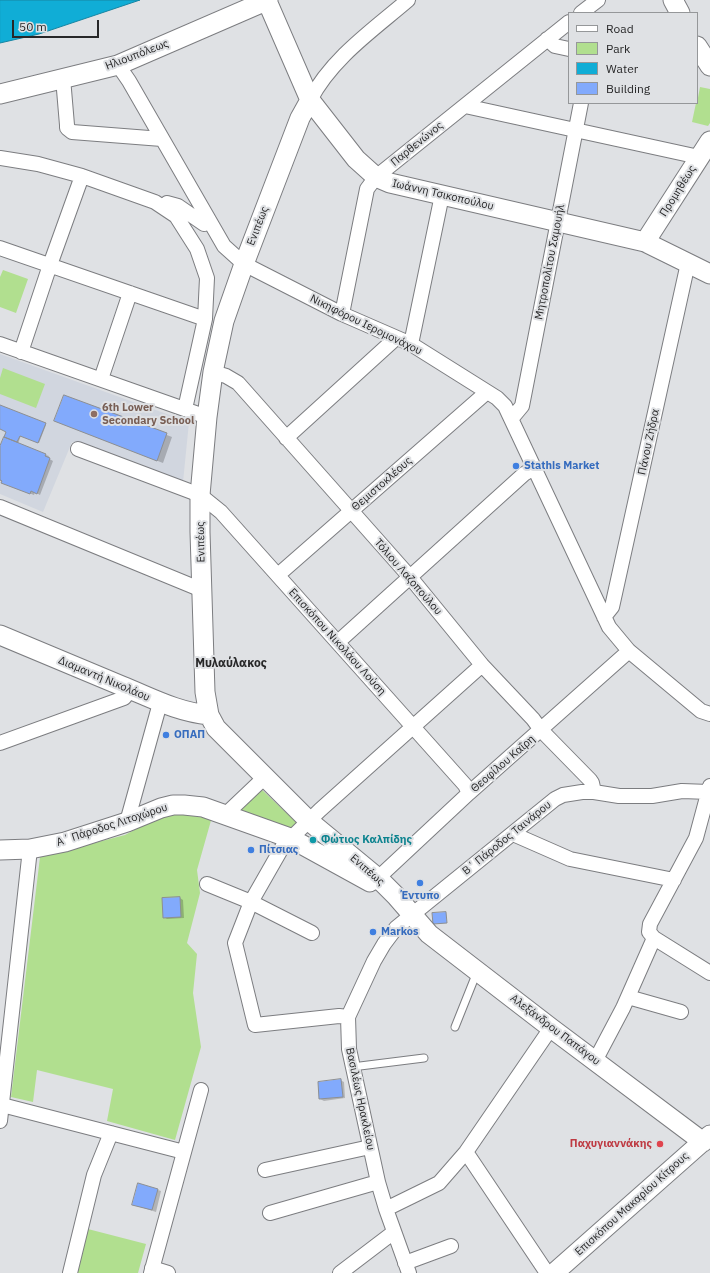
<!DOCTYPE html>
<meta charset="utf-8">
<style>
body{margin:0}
#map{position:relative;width:710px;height:1273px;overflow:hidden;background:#dfe1e4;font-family:"IBM Plex Sans",sans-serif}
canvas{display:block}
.legend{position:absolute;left:568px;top:12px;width:130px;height:92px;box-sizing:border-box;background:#dfe1e4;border:1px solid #959799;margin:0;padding:5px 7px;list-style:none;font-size:12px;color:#272728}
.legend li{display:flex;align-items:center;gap:8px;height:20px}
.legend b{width:20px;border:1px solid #959799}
.scale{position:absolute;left:12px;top:20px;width:87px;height:18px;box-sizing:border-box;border:2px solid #272728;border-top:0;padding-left:5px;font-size:12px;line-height:14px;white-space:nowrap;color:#272728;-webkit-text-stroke:3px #dfe1e4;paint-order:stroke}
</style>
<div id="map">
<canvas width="710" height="1273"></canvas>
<ul class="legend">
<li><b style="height:5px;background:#fff"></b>Road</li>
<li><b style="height:11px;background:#b1df8f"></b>Park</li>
<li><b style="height:11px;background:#10add6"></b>Water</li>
<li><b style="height:11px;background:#82aafc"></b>Building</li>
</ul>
<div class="scale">50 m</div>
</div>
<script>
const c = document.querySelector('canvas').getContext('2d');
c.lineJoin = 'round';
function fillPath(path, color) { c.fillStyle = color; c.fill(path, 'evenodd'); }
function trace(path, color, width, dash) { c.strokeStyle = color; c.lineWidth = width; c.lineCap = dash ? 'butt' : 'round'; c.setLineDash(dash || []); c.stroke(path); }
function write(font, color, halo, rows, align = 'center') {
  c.font = font + ' "IBM Plex Sans",sans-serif'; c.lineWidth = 4; c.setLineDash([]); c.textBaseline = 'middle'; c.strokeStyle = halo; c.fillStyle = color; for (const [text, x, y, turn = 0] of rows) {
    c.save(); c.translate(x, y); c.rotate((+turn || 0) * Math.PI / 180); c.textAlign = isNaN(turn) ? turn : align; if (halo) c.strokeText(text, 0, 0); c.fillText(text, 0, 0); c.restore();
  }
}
fillPath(new Path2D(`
 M0,354L189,422L183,482L72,442L43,512L0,494Z`), '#d1d6df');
fillPath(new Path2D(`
 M700,87L710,89V123L708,126L692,122L696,103H697Z
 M3,270L28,279L16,313L0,307V277Z
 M3,368L45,384L36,408L0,394V378Z
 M259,787L297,823L286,833L232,813Z
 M181,810L212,817L197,870L200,893L187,943L197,954L193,993L201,1047L175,1140L107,1121L113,1089L37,1070L33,1102L11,1097L40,857L125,835L165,813Z
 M84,1228L146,1244L138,1273H73Z`), '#b1df8f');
const water = new Path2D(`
 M0,0H140L39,34L0,43Z`);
fillPath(water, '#10add6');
trace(water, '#1785a2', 1);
fillPath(new Path2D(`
 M64,396L172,437L163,463L55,421Z
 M0,407L46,425L39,443L21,435L18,444L46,455L49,456L48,458L53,461L40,495L35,492L34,495L6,484L0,480V449L7,431L0,429Z
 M180,898L183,900L184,918L167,919L164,917Z
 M340,1080L344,1082L345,1098L324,1101L320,1099Z
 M158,1190L161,1191L156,1212L134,1205Z`), '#0003');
const building = new Path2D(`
 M64,395L167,433L157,461L54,421Z
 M0,405L46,423L38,443L20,436L17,442L4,437L6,432L0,429Z
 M4,437L46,454L45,456L50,458L37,494L31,491L30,494L1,483L2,481L0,480V446Z
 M180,897L181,917L163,918L162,898Z
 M446,912L447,923L433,924L432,913Z
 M341,1079L343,1097L319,1099L318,1082Z
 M138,1183L158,1189L152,1210L132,1205Z`);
fillPath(building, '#82aafc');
trace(building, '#8d8f91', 1);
const lane = new Path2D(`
 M455,1027L477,972
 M352,1067L424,1058`);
const street = new Path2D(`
 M581,13L598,0
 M547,39L555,46L569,49
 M118,65L129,81L224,246L244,264L342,314L411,344L497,398L505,406L609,627L629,651L701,711L710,714
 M63,78L67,125V128L72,132L162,139
 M310,100C332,58 373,30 408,0
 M465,106L699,157
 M0,158L38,164L82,176L155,202L176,216L197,249L207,278L205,319L185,409
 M167,203L178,206L204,224L210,222
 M0,248L205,319
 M342,314L367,189L376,177L569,22
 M0,344L207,417
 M411,344L442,195
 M21,352L50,265L82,176
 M213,372L226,376L238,383L410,577L482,665L533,719L541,730L590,780L592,783L594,792
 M101,379L130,293
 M512,418L522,406L581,103
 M286,438L396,338
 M78,449L200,495L221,512L465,785L469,793
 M0,507L202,590
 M278,575L487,392
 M604,617L612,607L688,263
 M338,642L524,474L534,468
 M0,743L124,698L131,689
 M710,786L696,838L650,924L649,932L654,938L710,973
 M225,815L265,777
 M127,822L160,703
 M513,834L570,859L674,880
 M378,878L469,793L629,651
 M207,884L251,902L312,933
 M628,997L681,1012
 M348,1017L339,1016L255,1025L235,943L251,902L283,846L320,810L482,665
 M595,1061L623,1008L654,938
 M2,1105L184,1152
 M0,1121L30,849
 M466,1152L547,1273
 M265,1170L370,1147
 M386,1209L439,1183L466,1152L551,1028
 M270,1213L378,1182
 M405,1263L451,1246
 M152,1268L168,1273
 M70,1273L94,1175L111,1133
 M151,1273L201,1090
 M340,1273L394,1232
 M409,1273L386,1209L378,1182L349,1049L348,1017L374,961L384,944L396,928L413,914L555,799L563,795L582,792H594L619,796H652L682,791L709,792`);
const secondary = new Path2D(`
 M673,0L680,13
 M267,1L310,100L356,159L376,177L390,183L645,242L710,274
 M697,46L710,66
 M0,94L118,65L268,0
 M310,100L300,118L244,264L224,321L213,372L207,417L200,495V532L205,692L209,715L216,728L309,821L378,878L396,896L429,934L551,1028L703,1142
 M645,242L710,141
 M0,635C41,652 82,669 122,686C152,698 177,712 209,715
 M0,850L30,849L65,842L127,822L161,808L173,805H184L203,807L290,838L370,882
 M554,1273L710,1135`);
trace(lane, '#7c7d80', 9);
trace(street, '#7c7d80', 16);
trace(secondary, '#7c7d80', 21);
trace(lane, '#fff', 7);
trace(street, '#fff', 14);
trace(secondary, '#fff', 19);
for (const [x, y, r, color] of [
 [94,414,4,"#8d6e63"],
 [516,466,4,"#3f7fe0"],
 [166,735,4,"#3f7fe0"],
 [313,840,4,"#0f9aa8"],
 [251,850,4,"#3f7fe0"],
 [420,883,4,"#3f7fe0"],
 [373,932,4,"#3f7fe0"],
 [660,1144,4,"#e0444e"]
]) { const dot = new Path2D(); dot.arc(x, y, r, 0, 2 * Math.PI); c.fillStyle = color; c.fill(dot); trace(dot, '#dfe1e4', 1.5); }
write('11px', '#272728', '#dfe1e4', [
 ["Ηλιουπόλεως",137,55,-21],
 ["Παρθενώνος",417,144,-39],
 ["Προμηθέως",678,191,-58],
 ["Ιωάννη Τσικοπούλου",443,195,13],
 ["Ενιπέως",258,226,-69],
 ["Μητροπολίτου Σαμουήλ",550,262,-79],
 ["Νικηφόρου Ιερομονάχου",366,325,26],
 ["Πάνου Ζήδρα",649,442,-78],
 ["Θεμιστοκλέους",382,484,-41],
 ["Ενιπέως",201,542,-91],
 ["Τόλιου Λαζοπούλου",408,577,49],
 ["Επισκόπου Νικολάου Λούση",337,642,48],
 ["Διαμαντή Νικολάου",104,679,23],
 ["Θεοφίλου Καΐρη",503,764,-41],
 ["Α΄ Πάροδος Λιτοχώρου",112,825,-18],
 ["Β΄ Πάροδος Ταινάρου",507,838,-39],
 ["Ενιπέως",367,870,41],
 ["Αλεξάνδρου Παπάγου",555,1030,37],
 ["Βασιλέως Ηρακλείου",360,1099,78],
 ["Επισκόπου Μακαρίου Κίτρους",632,1204,-42]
]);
write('bold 11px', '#785e54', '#dfe1e4', [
 ["6th Lower",102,408],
 ["Secondary School",102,421]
], 'left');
write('bold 11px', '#366cbe', '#dfe1e4', [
 ["Stathis Market",524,466],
 ["ΟΠΑΠ",174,735],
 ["Πίτσιας",259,850],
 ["Έντυπο",420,896,"center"],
 ["Markos",381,932]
], 'left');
write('bold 11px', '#0d838f', '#dfe1e4', [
 ["Φώτιος Καλπίδης",321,840]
], 'left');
write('bold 11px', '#be3a42', '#dfe1e4', [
 ["Παχυγιαννάκης",652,1144]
], 'right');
write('bold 12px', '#272728', '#dfe1e4', [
 ["Μυλαύλακος",231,664]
]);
</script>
